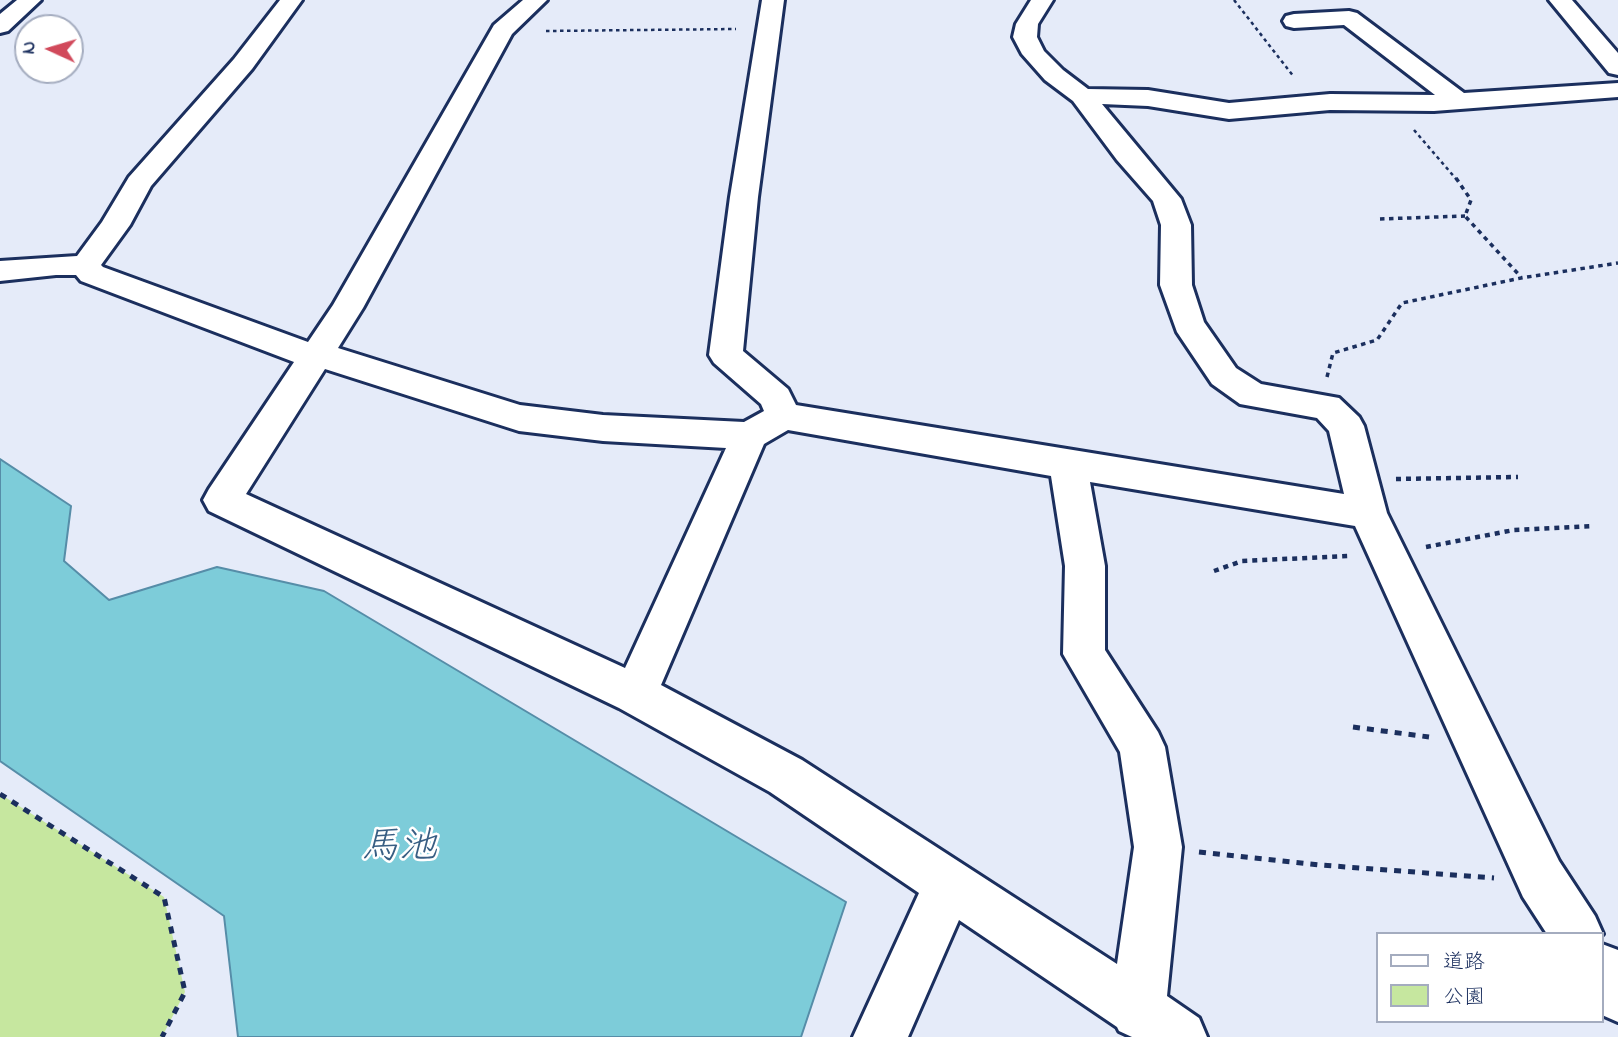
<!DOCTYPE html>
<meta charset="utf-8">
<style>
body{margin:0}
#map{position:relative;width:1618px;height:1037px;overflow:hidden;background:#e5ebf9;font-family:"Indie Flower","Klee One",sans-serif}
canvas{display:block}
.legend{position:absolute;left:1376px;top:932px;width:228px;height:91px;box-sizing:border-box;background:#fff;border:2px solid #a4acbf;margin:0;padding:9px 12px;list-style:none;font-size:21px;color:#1b2f5e}
.legend li{display:flex;align-items:center;gap:14px;height:35px}
.legend b{width:35px;border:2px solid #a4acbf}
.north{position:absolute;left:14px;top:14px;width:70px;height:70px;box-sizing:border-box;background:#fff;border:2px solid #a4acbf;border-radius:50%;rotate:274deg;font-size:19px;font-weight:700;line-height:28px;text-align:center;color:#1b2f5e}
.north::after{content:'';display:block;margin:auto;width:24px;height:32px;background:#d1495b;clip-path:polygon(50% 0,100% 100%,50% 72%,0 100%)}
</style>
<div id="map">
<canvas width="1618" height="1037"></canvas>
<ul class="legend">
<li><b style="height:9px;background:#fff"></b>道路</li>
<li><b style="height:19px;background:#c6e79f"></b>公園</li>
</ul>
<div class="north">N</div>
</div>
<script>
const c = document.querySelector('canvas').getContext('2d');
c.lineJoin = 'round';
function fillPath(path, color) { c.fillStyle = color; c.fill(path, 'evenodd'); }
function trace(path, color, width, dash) { c.strokeStyle = color; c.lineWidth = width; c.lineCap = dash ? 'butt' : 'round'; c.setLineDash(dash || []); c.stroke(path); }
function write(font, color, halo, rows, align = 'center') {
  c.font = font + ' "Indie Flower","Klee One",sans-serif'; c.lineWidth = 5; c.setLineDash([]); c.textBaseline = 'middle'; c.strokeStyle = halo; c.fillStyle = color; for (const [text, x, y, turn = 0] of rows) {
    c.save(); c.translate(x, y); c.rotate((+turn || 0) * Math.PI / 180); c.textAlign = isNaN(turn) ? turn : align; if (halo) c.strokeText(text, 0, 0); c.fillText(text, 0, 0); c.restore();
  }
}
fillPath(new Path2D(`
 M0,794L164,897L185,992L162,1037H0Z`), '#c6e79f');
const water = new Path2D(`
 M0,459L71,506L64,561L109,600L217,567L324,591L846,902L801,1037H238L224,916L0,761Z`);
fillPath(water, '#7dccd9');
trace(water, '#568da8', 2);
const minor = new Path2D(`
 M17,0H41L8,31L0,33V14Z
 M280,0H302L252,69L151,186L130,225L101,265L103,267L308,342L333,305L494,25L523,0H547L512,34L363,308L338,348L520,405L603,415L744,422L764,411L761,404L714,363L709,355L730,197L762,0H784L758,197L743,351L788,389L796,405L1344,494L1329,431L1317,418L1240,404L1212,384L1177,332L1160,285L1161,225L1153,201L1117,160L1073,101L1045,80L1022,54L1013,37L1016,24L1031,0H1053L1038,24L1037,37L1044,51L1063,70L1088,89L1148,90L1229,103L1330,94L1435,95L1344,25L1294,28L1286,26L1283,21L1286,16L1294,14L1349,11L1357,13L1464,93L1618,83V97L1434,111L1330,110L1229,119L1148,106L1102,104L1181,199L1191,225L1192,285L1204,322L1236,368L1261,384L1339,398L1359,417L1364,426L1387,513L1559,861L1595,916L1603,934L1602,935L1547,934L1523,897L1355,526L1090,482L1105,566V650L1158,732L1165,747L1182,847L1167,996L1199,1018L1207,1037H1132L1119,1031L1117,1027L959,920L908,1037H853L919,893L770,792L619,708L209,511L203,500L209,489L294,362L81,281L76,275H56L0,281V261L77,256L102,222L129,177L234,59ZM325,369L519,431L603,441L726,448L625,668L246,494ZM788,430L1051,476L1065,566L1063,654L1120,752L1134,847L1117,964L802,760L661,685L764,444Z
 M1549,0H1572L1618,53V75L1609,73Z
 M1602,944L1618,950V1022L1602,1015Z`);
trace(minor, '#1b2f5e', 6);
trace(new Path2D(`
 M1234,0L1294,77
 M546,31L736,29
 M1414,130L1457,180`), '#1b2f5e', 2.5, [3.5, 3.5]);
trace(new Path2D(`
 M1456,178L1471,200L1465,216L1521,277
 M1380,219L1465,216
 M1327,377L1333,353L1377,340L1402,303L1521,278L1618,263`), '#1b2f5e', 3.5, [4.5, 4.5]);
trace(new Path2D(`
 M1396,479L1518,477
 M1426,547L1514,530L1592,526
 M1214,571L1242,561L1348,556`), '#1b2f5e', 4.5, [5, 5]);
trace(new Path2D(`
 M1353,727L1429,737
 M0,794L164,897L185,992L162,1037
 M1199,852L1320,865L1494,878`), '#1b2f5e', 5, [7, 7]);
fillPath(minor, '#fff');
write('italic 38px', '#385e83', '#fff', [
 ["馬池",399,851]
]);
</script>
